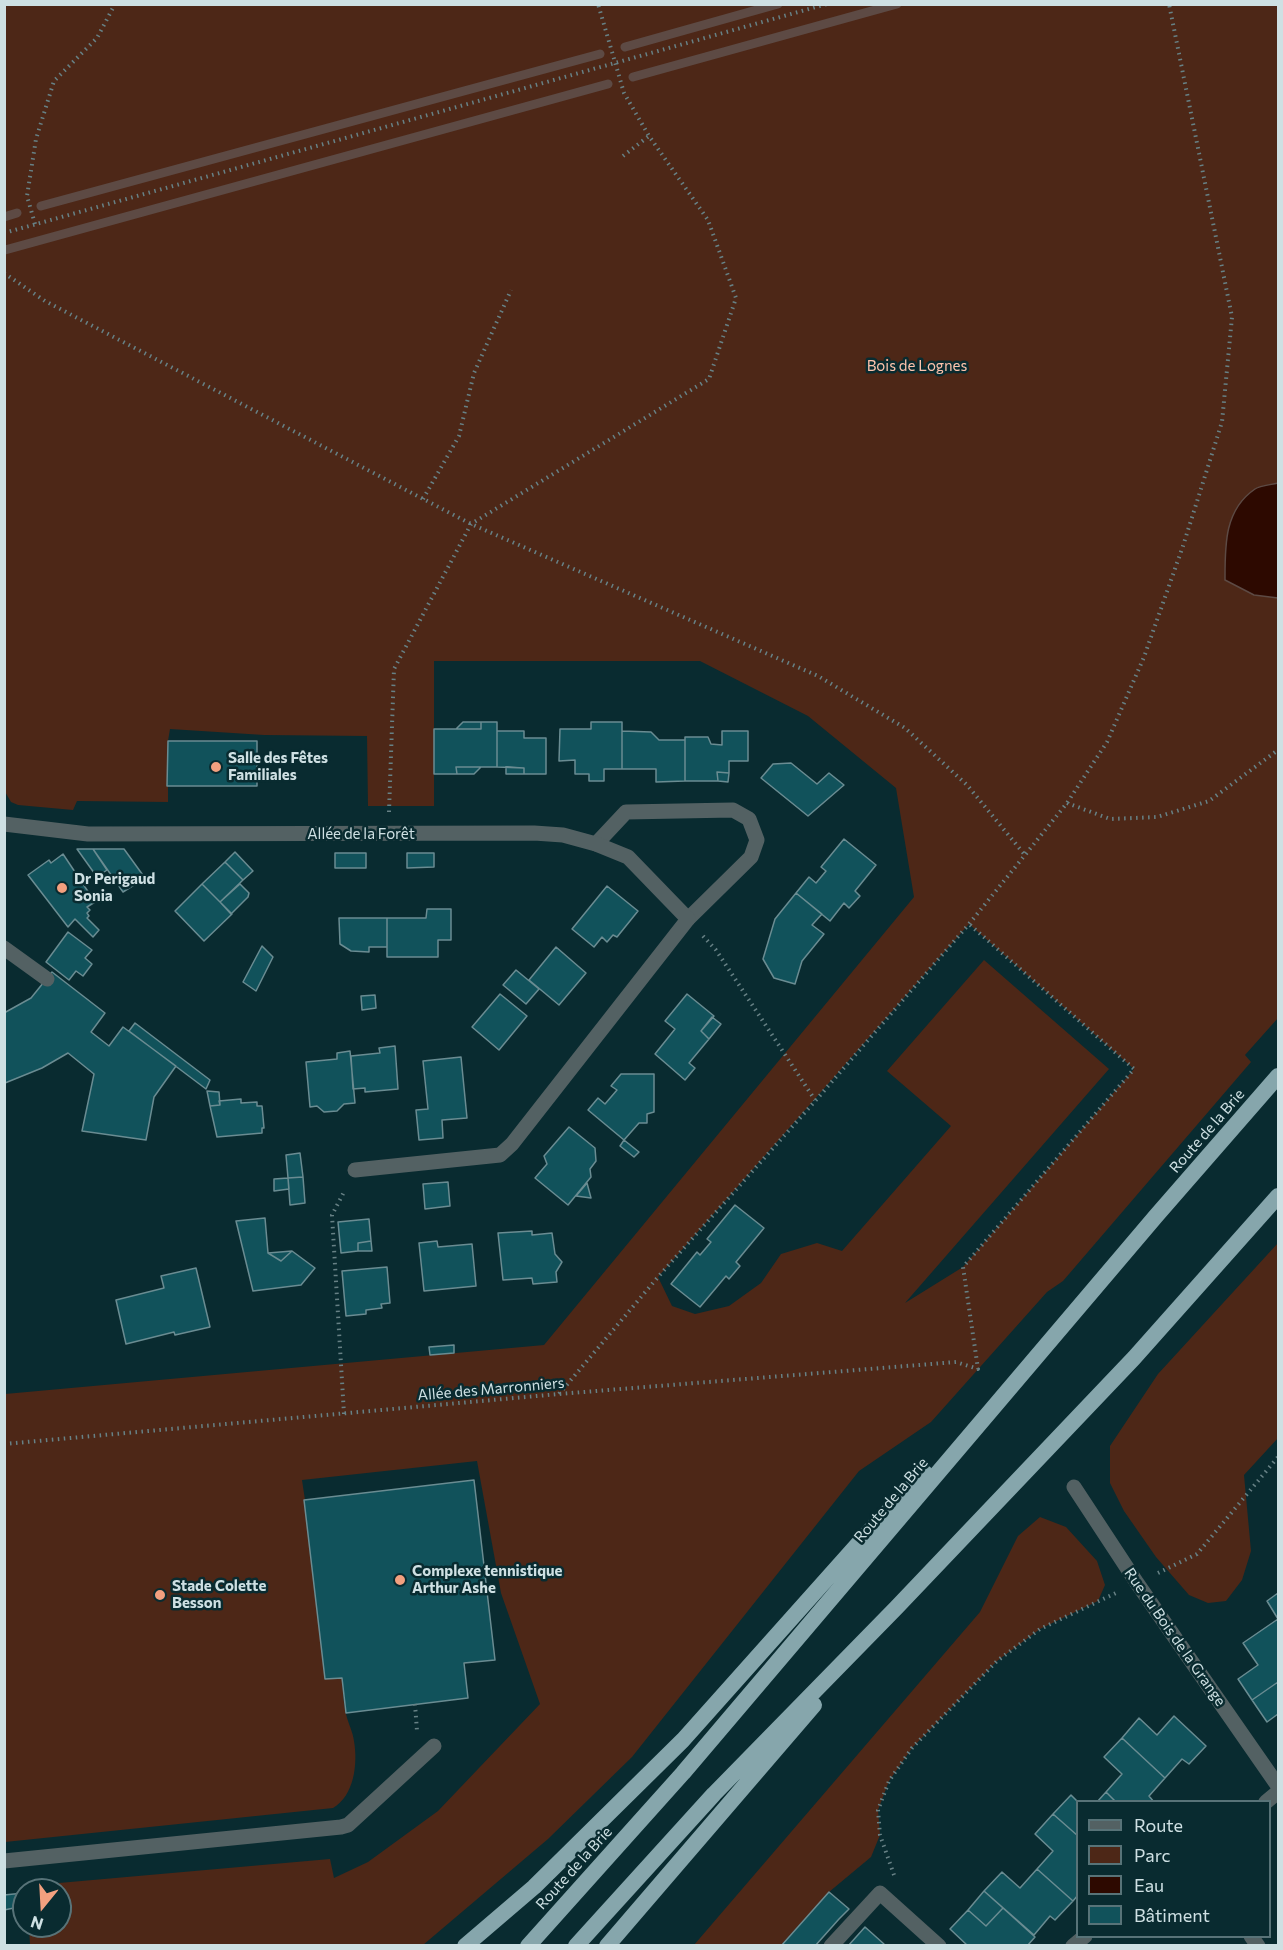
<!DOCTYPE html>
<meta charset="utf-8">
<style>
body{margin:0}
#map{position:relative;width:1283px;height:1950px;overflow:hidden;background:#092b30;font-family:Commissioner,sans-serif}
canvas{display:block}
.frame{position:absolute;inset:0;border:6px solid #cee0e3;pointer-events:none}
.legend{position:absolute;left:1076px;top:1800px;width:195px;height:138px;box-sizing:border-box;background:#092b30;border:2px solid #587378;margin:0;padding:8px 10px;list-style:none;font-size:18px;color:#cee0e3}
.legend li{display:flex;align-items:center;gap:12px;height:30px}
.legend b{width:30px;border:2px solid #587378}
.north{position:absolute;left:12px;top:1878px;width:60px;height:60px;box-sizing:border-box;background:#092b30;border:2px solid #587378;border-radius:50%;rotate:198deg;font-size:16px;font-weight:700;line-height:24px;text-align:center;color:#cee0e3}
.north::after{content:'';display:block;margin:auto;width:21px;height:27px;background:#f2a07f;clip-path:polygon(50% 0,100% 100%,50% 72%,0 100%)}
</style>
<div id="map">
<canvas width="1283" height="1950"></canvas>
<div class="frame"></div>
<ul class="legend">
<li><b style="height:8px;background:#536163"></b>Route</li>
<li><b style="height:16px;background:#4d2717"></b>Parc</li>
<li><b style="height:16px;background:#2d0900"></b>Eau</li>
<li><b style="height:16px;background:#11525b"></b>Bâtiment</li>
</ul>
<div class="north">N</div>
</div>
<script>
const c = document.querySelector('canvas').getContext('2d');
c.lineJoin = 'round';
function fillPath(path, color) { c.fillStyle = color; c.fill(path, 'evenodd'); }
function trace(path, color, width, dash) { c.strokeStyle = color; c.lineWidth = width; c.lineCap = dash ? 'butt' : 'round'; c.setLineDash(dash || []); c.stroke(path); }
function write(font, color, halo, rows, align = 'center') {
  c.font = font + ' Commissioner,sans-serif'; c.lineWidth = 5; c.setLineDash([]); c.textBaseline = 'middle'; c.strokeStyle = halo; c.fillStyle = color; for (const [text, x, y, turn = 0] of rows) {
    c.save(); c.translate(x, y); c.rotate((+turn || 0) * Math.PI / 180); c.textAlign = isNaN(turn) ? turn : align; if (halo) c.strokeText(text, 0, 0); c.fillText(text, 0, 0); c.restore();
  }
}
fillPath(new Path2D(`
 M4,5H1278V1018L1245,1055L1251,1062L1063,1281L1047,1292L931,1422L859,1471L632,1757L548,1839L423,1945H30L29,1926H60V1890H26L25,1886L330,1859L334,1878L368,1862L438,1811L540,1704L501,1593L477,1461L302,1480L305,1500L474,1480L495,1660L342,1677C343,1689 343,1702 346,1714C348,1723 353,1732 354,1741C358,1764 354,1796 333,1808L5,1842V1394L544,1345L914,897L896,788L808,716L700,661H434V806H368L367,736L264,735L170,729L168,741V802L77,801L73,810L18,805L11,802L4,790ZM969,924L1134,1069L963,1267L905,1303L1109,1069L984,960L887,1071L951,1126L842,1251L817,1243L781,1254L761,1283L729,1306L695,1314L672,1306L658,1277Z
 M1278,1243V1438L1244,1475L1251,1551L1242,1580L1226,1601L1208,1603L1189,1595L1156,1557L1124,1511L1110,1483V1446L1158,1374Z
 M1040,1517L1066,1527L1097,1561L1105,1585L1098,1601L1040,1629L997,1661L912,1748L889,1781L878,1810L880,1835L871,1857L829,1892L781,1945H694L980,1612L1018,1536Z`), '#4d2717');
const water = new Path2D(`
 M1278,483V598L1254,595L1225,580C1225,546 1224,510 1255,489C1261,485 1271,485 1278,483Z`);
fillPath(water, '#2d0900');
trace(water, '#5d4a44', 1.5);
trace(new Path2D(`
 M625,47L778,4
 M633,77L897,4
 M41,206L600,54
 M4,217L17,213
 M5,250L608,84`), '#5d4a44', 9);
const building = new Path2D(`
 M463,722H481V729H456Z
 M481,722H497V767H456L457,774H434V729H481Z
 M591,722H622V769H604V781H589V774H575V760L559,761L560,729H591Z
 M497,731H524V738H546V774H524V768L497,767Z
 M622,731L651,732L659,740H685V781L656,782V769H622Z
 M722,731H748V761H729V773L717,772L718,781H685V737H708L711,744L722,745Z
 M168,741H257V786H167Z
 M791,763L817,784L829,773L844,785L808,816L761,778L773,764Z
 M456,767H481L474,774H457Z
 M506,767L524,768V774H506Z
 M717,772L729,773L728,782L718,781Z
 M844,839L876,865L855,891L860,896L849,908L844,903L830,921L796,893L809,877L816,883L826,871L821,867Z
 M77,849H93L107,870L97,877Z
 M93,849H124L145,878L123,892Z
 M235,852L253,871L243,880L225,862Z
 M335,853H366V868H335Z
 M407,853H434V867L407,868Z
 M63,854L95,902L87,907L90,910L87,913L89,916L87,918L99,930L93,937L75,919L68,927L28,875L49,860L51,863Z
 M225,862L243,880L220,902L202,884Z
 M202,884L232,914L204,941L175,911Z
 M240,884L249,893L248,897L231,914L220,902Z
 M607,886L638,911L617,937L613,935L607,942L602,937L594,947L572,929Z
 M796,893L822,914L812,925L824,934L802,961L795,984L774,978L763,959L775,919Z
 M427,909H451V940H438V957H387V918H426Z
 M339,918H387V947H369V952L351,951L340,944Z
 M68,932L92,950L85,958L92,964L83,976L76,971L69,980L46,962Z
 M262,946L273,957L256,991L243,982Z
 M556,947L586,973L559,1005L529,980Z
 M516,970L539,989L526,1004L503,985Z
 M52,972L105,1013L91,1032L109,1046L123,1027L176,1066L154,1097L146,1140L82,1131L94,1074L68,1053L42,1068L5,1083L4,1013L31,998Z
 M500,994L527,1016L499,1050L472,1027Z
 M687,994L714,1016L701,1031L709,1039L689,1063L695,1068L685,1080L655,1054L675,1029L665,1021Z
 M375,995L376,1008L362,1010L361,996Z
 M712,1017L721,1024L709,1039L701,1031Z
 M135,1023L210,1080L206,1089L129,1031Z
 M395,1046L398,1089L365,1092V1088L353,1089L351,1056L380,1053L379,1048Z
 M350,1051L355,1103L344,1104L337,1111L324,1112L317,1106L310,1107L306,1062L337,1059V1053Z
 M461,1057L467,1118L442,1120L443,1138L419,1140L416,1110L428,1109L423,1061Z
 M621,1074H654V1112L647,1114V1123H639L624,1140L588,1110L598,1098L605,1104L617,1090L611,1086Z
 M207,1091L219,1092L220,1105L210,1106Z
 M241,1099V1103L257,1102V1106H262L264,1128H262V1133L217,1137L210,1106L220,1105L219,1101Z
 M569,1127L595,1148L596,1161L590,1169L591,1177L568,1205L535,1178L547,1164L544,1156Z
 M624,1140L639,1152L634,1157L620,1146Z
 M300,1153L303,1177L288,1178L286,1155Z
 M303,1177L305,1203L290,1205L288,1178Z
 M288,1178L289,1189L274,1191V1179Z
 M448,1182L450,1206L425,1209L423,1184Z
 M587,1183L591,1198L576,1196Z
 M735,1205L764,1228L736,1262L740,1266L729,1279L726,1276L700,1307L671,1284L697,1252L700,1255L711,1242L707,1239Z
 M265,1218L268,1253L281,1261L292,1251L315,1268L301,1285L253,1291L236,1221Z
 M369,1219L371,1241L358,1243V1251L341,1253L338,1222Z
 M532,1231V1235L552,1233L555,1254L562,1262L556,1272L557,1282L533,1284L532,1278L503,1280L498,1233Z
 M371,1241L372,1251H358V1243Z
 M437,1241L438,1247L472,1244L476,1286L424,1291L419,1243Z
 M292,1251L281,1261L268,1253Z
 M387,1267L390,1303L381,1304L382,1308L366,1310V1314L346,1316L342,1271Z
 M196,1268L210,1327L175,1335L174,1332L126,1344L116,1300L164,1288L161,1276Z
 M454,1345V1353L430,1355L429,1347Z
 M474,1480L495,1660L464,1663L468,1698L346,1713L342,1678L325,1679L304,1500Z
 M1278,1593V1619L1267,1601Z
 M1278,1619V1682L1252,1700L1238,1679L1258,1665L1243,1643Z
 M1278,1682V1714L1267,1722L1252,1700Z
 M1174,1716L1206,1746L1189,1764L1182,1759L1165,1778L1122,1738L1139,1718L1157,1735Z
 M1122,1738L1165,1778L1149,1796L1154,1802H1116L1106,1792L1122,1774L1104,1757Z
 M1106,1792L1116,1802H1097Z
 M1071,1795L1078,1802V1836L1053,1814Z
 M1053,1814L1078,1836V1895L1073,1901L1037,1869L1053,1851L1035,1834Z
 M1037,1869L1073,1901L1055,1920L1050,1916L1034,1935L984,1891L1002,1872L1020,1888Z
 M984,1891L1003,1908L986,1926L968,1910Z
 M829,1892L849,1909L839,1919L815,1946H781Z
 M24,1893V1906L4,1910V1895Z
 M1003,1908L1035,1937L1027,1946H968L950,1929L968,1910L986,1926Z
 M865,1927L884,1944L883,1946H848Z`);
fillPath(building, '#11525b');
trace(building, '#6a8c92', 1.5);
trace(new Path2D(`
 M623,156L649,136
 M35,224L27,196L36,139L54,81L97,38L115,4
 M4,233L827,4
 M4,273L45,301L471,524L818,676L905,728L967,785L1025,855
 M423,499L459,436L474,373L511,290
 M1067,803L1110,819L1157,817L1209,801L1278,750
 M389,812L394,669L471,524L709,379L736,298L708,220L649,136L624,93L598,4
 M703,936L716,950L815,1100
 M559,1394L658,1277L816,1100L969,924L1025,855L1067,803L1107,742L1144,657L1183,546L1222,422L1232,317L1169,4
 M344,1414L332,1215L345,1190
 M4,1444L559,1394L956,1362L978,1369L963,1267L1134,1069L969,924
 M1158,1573L1197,1554L1278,1457
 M415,1704L417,1731
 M894,1875L880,1835L878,1810L889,1781L912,1748L997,1661L1040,1629L1118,1592`), '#678185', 4, [1.5, 4.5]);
trace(new Path2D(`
 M596,844L626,812L733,810L749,819L757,840L751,857L688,919
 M4,948L47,979
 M4,1861L341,1827L348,1825L434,1746`), '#536163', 15);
trace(new Path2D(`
 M4,824L88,834L534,833L563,835L596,844L628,857L688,919L512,1144L500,1155L355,1170
 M1074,1487L1137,1583L1278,1786
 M1266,1802L1278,1792
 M1251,1936L1258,1946
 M831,1946L880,1893L939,1946
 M1073,1946L1085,1936`), '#536163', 15);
trace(new Path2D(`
 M465,1946L534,1887L683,1740L874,1526L925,1473
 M528,1946L683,1773L1156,1216L1278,1076
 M576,1946L714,1794L896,1608L1134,1358L1278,1196
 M607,1946L814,1705`), '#86a6ac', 16);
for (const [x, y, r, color] of [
 [216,767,6,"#f2a07f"],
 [62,888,6,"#f2a07f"],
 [400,1580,6,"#f2a07f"],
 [160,1595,6,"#f2a07f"]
]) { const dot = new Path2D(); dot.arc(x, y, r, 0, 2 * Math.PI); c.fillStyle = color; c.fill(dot); trace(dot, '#092b30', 2); }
write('15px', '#fec3ac', '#092b30', [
 ["Bois de Lognes",917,366]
]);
write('bold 15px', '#cee0e3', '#092b30', [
 ["Salle des Fêtes",228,758],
 ["Familiales",228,775],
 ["Dr Perigaud",74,879],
 ["Sonia",74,896],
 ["Complexe tennistique",412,1571],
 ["Arthur Ashe",412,1588],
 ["Stade Colette",172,1586],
 ["Besson",172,1603]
], 'left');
write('15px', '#cee0e3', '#092b30', [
 ["Allée de la Forêt",361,834],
 ["Route de la Brie",1207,1131,-49],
 ["Allée des Marronniers",491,1389,-5],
 ["Route de la Brie",891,1500,-50],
 ["Rue du Bois de la Grange",1175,1637,55],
 ["Route de la Brie",574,1868,-48]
]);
</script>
